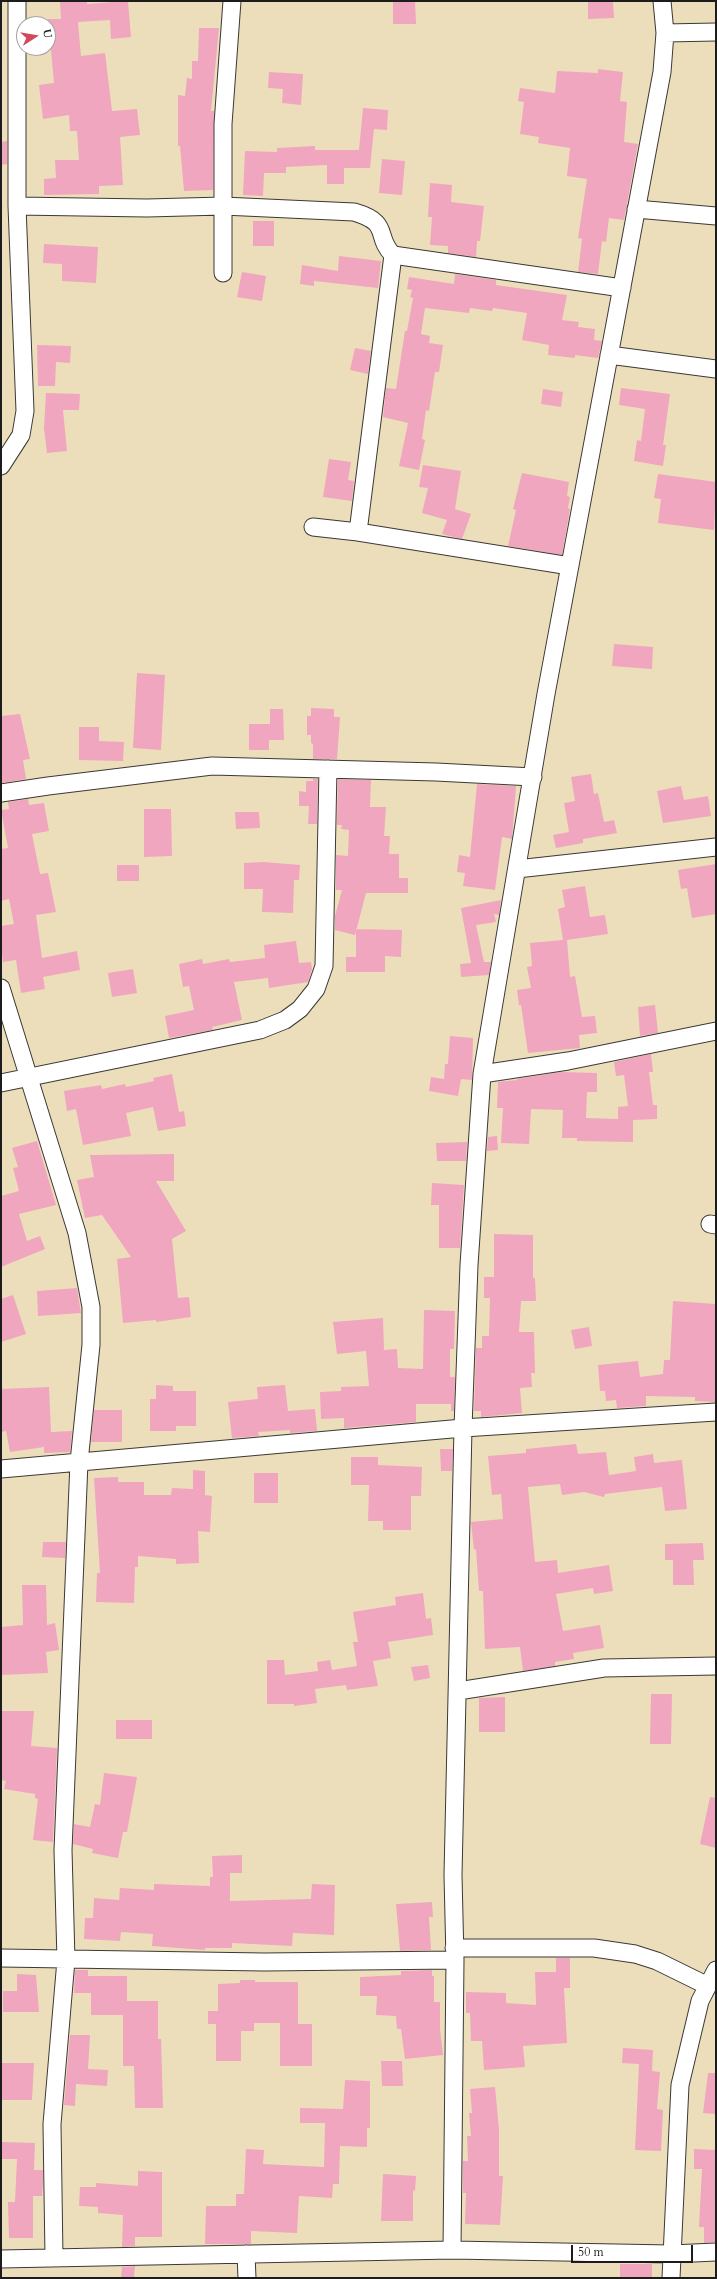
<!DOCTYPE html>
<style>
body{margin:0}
#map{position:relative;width:717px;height:2279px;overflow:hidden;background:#eddebb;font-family:Cardo,serif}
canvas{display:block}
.frame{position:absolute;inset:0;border:2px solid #1c1c1c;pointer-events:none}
.north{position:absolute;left:16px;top:16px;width:40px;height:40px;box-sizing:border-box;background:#fff;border:1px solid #a4a4a4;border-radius:50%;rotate:78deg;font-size:11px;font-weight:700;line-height:16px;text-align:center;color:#1c1c1c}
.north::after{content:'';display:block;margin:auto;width:14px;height:18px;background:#d1495b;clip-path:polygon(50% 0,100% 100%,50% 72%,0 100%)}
.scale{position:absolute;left:571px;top:2245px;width:122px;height:18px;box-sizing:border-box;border:2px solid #1c1c1c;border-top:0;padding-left:5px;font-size:12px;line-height:14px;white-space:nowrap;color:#1c1c1c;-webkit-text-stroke:3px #fff;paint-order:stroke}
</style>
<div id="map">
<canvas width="717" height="2279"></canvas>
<div class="frame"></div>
<div class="north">U</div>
<div class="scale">50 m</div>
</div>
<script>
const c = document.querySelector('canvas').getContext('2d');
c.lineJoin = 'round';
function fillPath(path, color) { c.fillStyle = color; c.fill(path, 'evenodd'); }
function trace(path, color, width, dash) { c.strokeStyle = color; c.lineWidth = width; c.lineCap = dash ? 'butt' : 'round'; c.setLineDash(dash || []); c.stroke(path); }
fillPath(new Path2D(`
 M60,1H87V4L128,1L131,37L111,39L110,20L78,22L81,56L105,53L112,111L137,109L140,135L120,137L123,185L99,186V194L44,195V179L56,178L55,160H79L77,131H70L69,115L43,119L39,85L54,83L48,19H61Z
 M393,1H415L416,24H393Z
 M588,1H613L614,18L588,19Z
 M199,28H219L211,111H214L213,190L184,191L180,146H178V95L185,96L187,78L192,79V61H198Z
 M598,69L623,72L620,101L627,102L624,142L638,144L624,220L609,218L606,242L602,241L598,274L578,272L582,239L578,238L587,179L567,176L570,148L538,143L539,137L520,134L524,102L518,101L520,88L555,93L557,71L598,73Z
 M269,72L303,74L301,105L282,103L283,89L268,88Z
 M363,108L388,110L387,130L374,129L370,168H344V184H327V165L286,167V173H264L263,196L243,195L245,151L277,152V148L315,146V150H359Z
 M7,141V164L1,165V142Z
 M382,159L405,161L402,195L379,193Z
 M430,183L452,185L451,202L484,206L480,241H477L476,257L448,253V246L430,245L432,217H428Z
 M253,221H274V246H253Z
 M44,244L98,247L96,283L62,281V264L43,263Z
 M339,256L381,261L378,288L314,281V286L300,284L302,265L338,271Z
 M242,272L266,276L262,301L237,297Z
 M455,274L496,280V285L567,295L562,320L579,322L578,327L595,329L594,340L602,341L598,358L575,355V358L548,355L549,345L522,340L527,313L493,308L492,311L470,308L469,313L425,308L421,334L430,336L429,343L443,345L439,372H435L429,411L426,410L422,439L425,440L419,470L399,466L408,423L383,417L386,388L396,389L405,331H407L413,298L410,297L412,290L407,289L409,277L454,284Z
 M37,345L71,346L70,363L56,362L55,386H38Z
 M355,348L371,351L368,374L350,370Z
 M621,388L670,394L663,445H666L663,466L634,461L637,440L641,441L645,409L619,405Z
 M543,389L563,392L561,407L541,404Z
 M46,393L80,394L79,410H63L67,451L47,453L44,428Z
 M329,459L351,462L348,480L354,481L352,501L323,497Z
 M423,465L461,471L455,509L471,514L462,539L442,534L447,520L422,513L428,488L419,487Z
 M522,473L569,482L567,496L570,497L568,508L570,509L562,555L508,546L516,510L513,509Z
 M658,474L716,482L714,530L658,523L661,499L654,498Z
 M614,644L653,647L652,669L612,666Z
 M137,673L165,675L161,750L133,748Z
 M311,708L334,709V717H340L337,759H313V744L311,743V735H307V716H311Z
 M270,709H283L284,740H269V750H249V724H270Z
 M20,714L30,759L23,760L26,779L1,783V716Z
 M79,727H99V741L124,742L123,761L79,760Z
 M591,774L594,794L598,793L604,822L614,820L617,833L583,839V843L556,848L553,835L569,832L564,803L575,801L571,777Z
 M313,779H318L317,824H308L309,806H299V791L306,792V781H313Z
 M338,779L371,780L370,807H386L384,836H390L389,854H399V878H408V893H366L355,935L335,930V916L342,890H336V855L348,856L349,830L341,829L342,825H337Z
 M477,784L516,786L512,839L502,837L495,890L463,886L465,873L457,872L459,855L470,857Z
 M681,786L684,800L708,796L711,816L663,823L657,791Z
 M28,799L29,805L44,803L49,831L32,834L40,874L48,873L56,912L36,915L42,958L77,951L80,970L43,977L45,989L21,993L16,960L3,962L1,943V926L14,924L9,899L1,901V849L8,848L1,810L9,809L8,802Z
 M144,809H171L172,856L144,857Z
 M235,812H259L260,828L236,829Z
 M264,862L300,865L299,880H294L293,913L262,912L263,889H244V863Z
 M716,864V914L692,918L687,888L681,889L678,870Z
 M117,865H139V881H117Z
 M585,886L590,917L605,915L608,934L567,940L570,977L575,976L582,1017L595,1016L597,1033L579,1035L580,1048L528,1053L521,1005H519L517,990L531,988L527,967L532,966L530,943L563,940L558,909L565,907L562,890Z
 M501,900L499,915L494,914L496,922L476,925L484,962H491L489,975L461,977L460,964L471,963L461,908Z
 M356,929L402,930L401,957L385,956V972H346V957H356Z
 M296,941L299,963L311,962L312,969L308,982L269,988L268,978L234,982L242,1020L212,1027L213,1030L169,1038L165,1016L194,1010L189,986L183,987L179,964L202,959L203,964L229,959L230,962L265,958L264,945Z
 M133,969L137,993L112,997L108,973Z
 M655,1005L658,1033L640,1036L638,1007Z
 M450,1036L473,1038L472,1080L461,1079L458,1096L429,1091L431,1077L444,1079L445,1064H448Z
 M651,1054L653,1072H649L653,1105H657V1119L633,1120V1142L577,1141V1138H562L563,1110L531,1109L529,1144L501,1143L503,1108H497L498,1082L517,1080V1079L560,1072L597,1073V1092H587L586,1118L618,1119V1107L628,1106L624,1075L616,1076L614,1062Z
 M172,1074L179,1112L184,1111L186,1126L158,1131L153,1107L126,1113L131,1136L83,1145L76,1109L67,1111L64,1091L101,1085L102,1089L125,1084L126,1087L154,1081L153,1078Z
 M497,1136L498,1150L487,1151L488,1137Z
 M37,1141L56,1205L19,1214L27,1241L40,1236L45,1249L1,1267V1196L19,1191L13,1168L18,1167L12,1148Z
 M467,1142L466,1161H437L436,1143Z
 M174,1154V1181H156L186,1231L172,1239L178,1298L189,1297L191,1317L156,1322V1320L123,1323L117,1259L131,1257L102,1215L85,1218L77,1180L94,1177L90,1155Z
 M432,1183L464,1185L460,1248H439V1205H431Z
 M494,1234L533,1235V1278H535L536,1301H521L519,1332H534L535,1373H531L532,1387L520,1388L522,1413L481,1417V1411H474L476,1348H482V1336H489L490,1298H484V1277H494Z
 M77,1288L81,1313L38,1316L37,1291Z
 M13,1295L26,1334L1,1342V1299Z
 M673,1301L716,1304V1402L695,1401V1397L646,1396V1406L617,1408L616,1400L606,1401L605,1391H600L598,1365L638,1361L640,1377L663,1374L664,1360H670Z
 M424,1310L455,1311L454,1349H450V1377H455L454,1411H451V1404H416V1422L344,1428V1418L321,1419L320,1392L341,1391V1387L369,1386L366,1351L337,1354L333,1322L383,1318L384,1350L397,1349L398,1368L423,1369Z
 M589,1327L592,1346L575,1349L571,1330Z
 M156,1385L173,1386V1391H196V1426H176V1431H150V1399H156Z
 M285,1385L288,1411L315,1409L317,1431L290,1433V1430L258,1432L259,1436L232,1438L228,1402L258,1399L257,1387Z
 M49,1387L51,1432L72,1431L70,1452L44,1453V1447L10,1452L6,1431L1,1432V1389Z
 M94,1410H122V1442H91Z
 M576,1444L578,1454L606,1452L609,1475L636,1471L634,1457L653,1454L654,1463L682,1460L687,1509L665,1511L662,1487L605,1494L604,1497L584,1492L562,1495L560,1484L528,1487L535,1562L557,1560L558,1573L609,1565L613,1591L594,1594L593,1588L556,1594L563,1631L600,1625L604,1648L573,1653L574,1659L555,1662V1666L523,1671L520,1647L485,1649L483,1591H479L476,1549L474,1550L471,1522L503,1519L501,1494L492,1495L488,1456L526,1453V1449Z
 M440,1449H453L452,1471H441Z
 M351,1457H378V1465L422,1467L421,1496H411V1530H383V1521H368L369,1485H351Z
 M193,1470L205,1471V1495L212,1496L210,1532L198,1531L199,1563L176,1564V1559L138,1556V1567H135L134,1603L96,1602L97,1573H100L94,1478L118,1477V1482H144V1495H171L172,1488L193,1489Z
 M254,1473H278V1503H254Z
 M43,1542H66L65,1558L42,1557Z
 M703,1543L704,1560H693L694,1585H673V1560H665V1544Z
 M22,1585H46L47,1625L55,1623L59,1650L46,1652L48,1673L1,1675V1627L23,1625Z
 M423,1593L426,1619L431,1618L433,1635L388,1642L391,1658L373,1661L378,1686L347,1690L346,1685L315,1689L317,1703L294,1706V1704H267V1660H284L285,1675L318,1671L317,1662L330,1660L332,1670L357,1666L353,1642H358L353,1612L396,1605L395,1597Z
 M428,1665L430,1678L414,1681L411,1667Z
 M651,1694H672L671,1744H650Z
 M505,1697V1732H479V1698Z
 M1,1711H34L31,1746L57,1748L53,1842L33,1840L38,1799L35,1798V1794L4,1789L6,1781L1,1780Z
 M116,1720H152V1739H116Z
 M104,1773L137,1777L127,1832H123L118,1858L92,1853L93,1849L73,1844L74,1824L90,1827L95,1804L100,1805Z
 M710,1797L716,1798V1848L700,1844Z
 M242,1855V1873H230V1901L311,1899L312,1884L335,1885L334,1935L293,1933L292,1946L232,1943V1948H205V1950L152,1946L153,1934L121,1932L120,1941L84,1939L85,1918H93L94,1898L119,1900L120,1888L154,1890V1884L210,1886V1877H213L212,1856Z
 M432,1902L433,1917H429L431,1950L400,1951L396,1904Z
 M556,1958H570V1988H564L567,2043L523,2046L525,2067L484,2070L482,2041H471L470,2013H466V1992L506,1993V2003L536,2005L535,1972H556Z
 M75,1970H88V1976H127V2001H158V2039H161L163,2108H135L134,2066H123V2015H91V1993H74Z
 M432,1970V1976H434V2002H440V2029L443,2055L405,2059L401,2029H397L396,2016L376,2015L377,1996H360V1977L401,1975V1971Z
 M17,1974L36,1975L39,2012H3V1991H17Z
 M240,1980H255V1982H298V2024H312V2066H280V2023H254V2031H241V2061H216V2024H208V2011H218V1984L240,1983Z
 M70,2035H90L88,2069L108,2070L107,2086L76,2084L75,2106L64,2105Z
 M623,2048L653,2050L652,2071L660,2072L657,2109L663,2110L661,2151L635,2150L639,2064L622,2063Z
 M381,2061H402L403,2086H382Z
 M1,2063H34L32,2100H1Z
 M708,2073H716V2114L703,2113Z
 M345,2080L370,2081V2128H367V2147L340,2146L339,2184H333L332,2198L299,2196L297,2233L251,2231V2244H205L206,2206H236V2194H244L246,2149L264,2150L263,2164L324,2167L325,2123H300V2108L343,2109Z
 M495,2087L499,2129V2176H503L500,2225L465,2224L466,2193H463V2161H468L467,2136H471L469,2113H472L470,2089Z
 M2,2142L35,2143L34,2170H43V2184L42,2196H33V2238H9L8,2202H15L17,2159H2Z
 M694,2149L716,2150V2242L704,2243V2227H699L702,2169H694Z
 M138,2171L162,2172V2237H135V2246L122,2247L123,2215L98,2213V2207L79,2206L80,2187H96V2183L138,2186Z
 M383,2174L416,2176L415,2191L413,2190V2221H381Z
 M620,2264H652V2278H620Z
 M135,2266L134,2278H121L122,2267Z`), '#f0a6be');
const street = new Path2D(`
 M665,33L716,32
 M17,206L147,208L223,206L354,212C392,223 374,236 393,255
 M636,209L716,216
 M223,273V124L232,1
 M609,355L716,369
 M1,466L21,435L25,411L17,206V1
 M313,527L358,532
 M570,566L358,532L393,255L622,288
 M1,793L48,786L212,766L436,772L533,777
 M517,869L716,847
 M1,988L77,1233L91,1307V1345L79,1462L63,1850L66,1960L52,2124L54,2258
 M482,1074L568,1061L716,1031
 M1,1083L260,1030L285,1020L300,1009L316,989L324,966L328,769
 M710,1224L716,1225
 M1,1469L463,1428L716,1412
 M458,1691L604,1668L716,1666
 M454,1948H594L635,1954L657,1961L708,1986
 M1,1958L264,1962L455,1960
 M452,2250L455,1960L453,1875L463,1428L469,1265L482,1074L546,694L662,72L665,33L662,1
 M246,2254L247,2278
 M1,2259L452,2250L671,2254L716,2252
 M671,2278L680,2085L700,2001L716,1970`);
trace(street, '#3b3934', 19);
trace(street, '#fff', 17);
</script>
